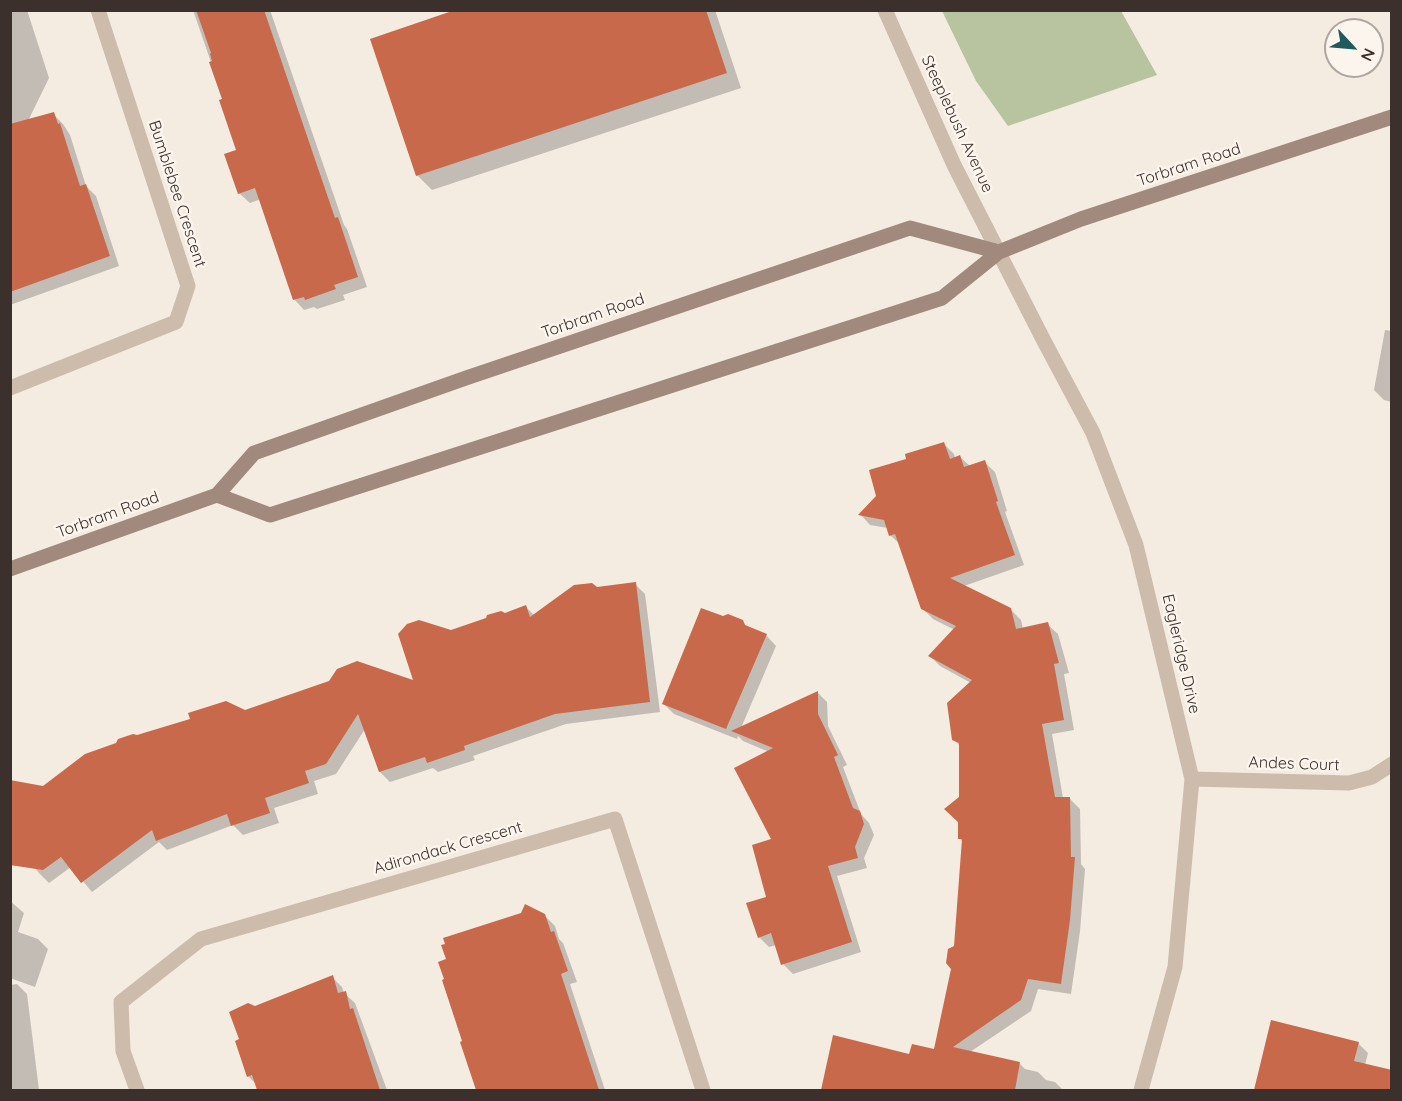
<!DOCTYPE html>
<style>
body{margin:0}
#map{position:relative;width:1402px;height:1101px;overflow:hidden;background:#f4ebe1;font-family:Quicksand,sans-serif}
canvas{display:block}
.frame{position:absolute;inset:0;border:12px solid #3b302b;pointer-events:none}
.north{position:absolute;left:1324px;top:18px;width:60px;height:60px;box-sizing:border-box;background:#fbf5ee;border:2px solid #aea6a0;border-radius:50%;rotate:116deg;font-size:16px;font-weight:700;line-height:24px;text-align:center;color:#3b302b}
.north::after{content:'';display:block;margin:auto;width:21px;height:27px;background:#1f5a5e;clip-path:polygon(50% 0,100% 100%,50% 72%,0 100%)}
</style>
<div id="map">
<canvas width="1402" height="1101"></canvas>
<div class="frame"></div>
<div class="north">N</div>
</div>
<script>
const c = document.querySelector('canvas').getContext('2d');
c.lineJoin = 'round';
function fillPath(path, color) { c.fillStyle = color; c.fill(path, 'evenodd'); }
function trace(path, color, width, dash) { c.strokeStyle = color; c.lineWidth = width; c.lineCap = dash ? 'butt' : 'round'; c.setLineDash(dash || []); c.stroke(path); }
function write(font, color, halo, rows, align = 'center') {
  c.font = font + ' Quicksand,sans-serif'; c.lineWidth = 5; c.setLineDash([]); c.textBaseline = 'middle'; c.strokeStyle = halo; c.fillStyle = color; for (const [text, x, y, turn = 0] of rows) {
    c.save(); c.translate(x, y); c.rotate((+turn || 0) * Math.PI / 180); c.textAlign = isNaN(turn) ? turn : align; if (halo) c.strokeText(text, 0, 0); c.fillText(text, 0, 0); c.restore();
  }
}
fillPath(new Path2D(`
 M942,11H1121L1157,75L1008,126L976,81Z`), '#b8c4a0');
fillPath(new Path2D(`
 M10,10H27L49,78L28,121L53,114L63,124L70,135L86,186L96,196L119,266L10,305Z
 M193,10H270L344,225L347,229L367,287L343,295L345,300L317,309L314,307L304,310L294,299L261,199L250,203L239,193L237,151L224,100Z
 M459,10H715L741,88L432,190L417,175Z
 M1385,330L1392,331V402L1384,400L1374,390Z
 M944,444L954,454L955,458L960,457L970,466L984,462L995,472L1007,511L1005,512L1024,565L964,586L1010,609L1021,620L1023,629L1047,624L1058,634L1069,673L1064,674L1074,730L1052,734L1063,798L1070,799L1080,809L1081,864L1085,869L1080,931L1071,994L1038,989L1031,1011L970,1052L1019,1063L1025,1069L1038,1072L1046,1080L1055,1082L1063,1090H822L834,1037L910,1055L935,1051L956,947L964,843L959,838L961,747L953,739L971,683L940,666L930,656L955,630L933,619L922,608L901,545L890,535L888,528L870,525L861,515L908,460Z
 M635,584L645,594L660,712L566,724L473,756L475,760L438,772L433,768L390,782L380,772L365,729L336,774L314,781L318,794L274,808L279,823L243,835L233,825L167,850L159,842L92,892L71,867L49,883L39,873L10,835L44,787L137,737L245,712L415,683L451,632L526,607L535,616L596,589Z
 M724,618L742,622L748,628L766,635L776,646L741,728L817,692L827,702L828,726L847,765L843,767L861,814L869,823L874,835L864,858L867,868L837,876L861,952L793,974L783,964L776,945L769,947L759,937L768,898L773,840L769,752L743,741L738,736L737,739L674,714L664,704Z
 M10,901L24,913L18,932L38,939L48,949L35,987L10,978Z
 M544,915L555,926L559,939L563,943L577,982L570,984L605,1090H486L479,1071Z
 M332,977L342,987L344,993L355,1003L387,1090H259L257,1085L248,1076L241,1040L255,1007Z
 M17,984L27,994L39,1090H10V985Z
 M1272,1022L1358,1043L1368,1053L1365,1065L1377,1076L1374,1090H1255Z`), '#0003');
fillPath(new Path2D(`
 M196,10H264L335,218L338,217L358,277L334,285L336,289L305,300L304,297L293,300L255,188L238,194L224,154L236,150L219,100L222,99L209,62L212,61L210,54L211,53Z
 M455,10H706L727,73L416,176L370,39Z
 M54,112L58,124L60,123L80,186L86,184L110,256L10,292V124Z
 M944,442L950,459L960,455L964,467L985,460L998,501L996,502L1015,555L950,578L1011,608L1016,629L1048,622L1059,663L1054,664L1064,720L1042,724L1055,797H1070L1071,857H1075L1070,920L1061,984L1028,979L1021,1000L953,1047L1020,1062L1015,1090H821L833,1035L909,1054L912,1044L934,1049L951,969L946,963L948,949L954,946L962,839H958V822L944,809L959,797V743L952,740L947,703L972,680L928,656L956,626L921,609L895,534L889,536L884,520L858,515L876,496L869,470L906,459L905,454Z
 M636,582L650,702L555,714L464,746L465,750L427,763L425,757L379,772L358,714L326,764L305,771L309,783L265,798L270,813L231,826L227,814L156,841L152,830L81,883L61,857L43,870L10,865V780L43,786L85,754L116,743L118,739L133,734L137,735L190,719L188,713L226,701L245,710L329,681L337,669L357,661L413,680L398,634L407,624L419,620L451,630L486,618L487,615L501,611L505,613L526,605L530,617L574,585L592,583L597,587Z
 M701,608L723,616L728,614L743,620L745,625L767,634L726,729L662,704Z
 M818,691V714L838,755L834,757L853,808L860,811L864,824L855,847L858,858L828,866L852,942L781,965L771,933L758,938L746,903L766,897L752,845L771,839L734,768L773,748L731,731Z
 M525,904L545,914L551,932L554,931L568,971L561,974L599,1090H476L460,1042L462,1041L442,980L444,979L438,962L446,959L441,945L445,944L443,938L521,913Z
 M333,975L338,993L346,991L350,1009L353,1008L380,1090H257L252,1075L247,1077L235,1041L239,1039L229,1012L248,1003L255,1006Z
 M1271,1020L1359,1042L1354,1061L1392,1070V1090H1254Z`), '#c8694b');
trace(new Path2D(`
 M885,10L954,165L1044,341L1093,433L1136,545L1192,779L1175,967L1141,1090
 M10,388L176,322L188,286L98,10
 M1192,779L1349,783L1372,777L1392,764
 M137,1090L123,1051L121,1002L201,939L615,819L703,1090`), '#cdbbac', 15);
trace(new Path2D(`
 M217,495L270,515L942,298L999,252L1081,219L1392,117
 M10,569L217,495L254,453L466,378L910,228L999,252`), '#a18a7d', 15);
write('16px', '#3b302b', '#fbf5ee', [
 ["Steeplebush Avenue",957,124,65],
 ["Torbram Road",1189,165,-18],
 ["Bumblebee Crescent",177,194,72],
 ["Torbram Road",593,316,-19],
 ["Torbram Road",108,515,-20],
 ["Eagleridge Drive",1181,654,77],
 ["Andes Court",1294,764,2],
 ["Adirondack Crescent",448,848,-16]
]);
</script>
